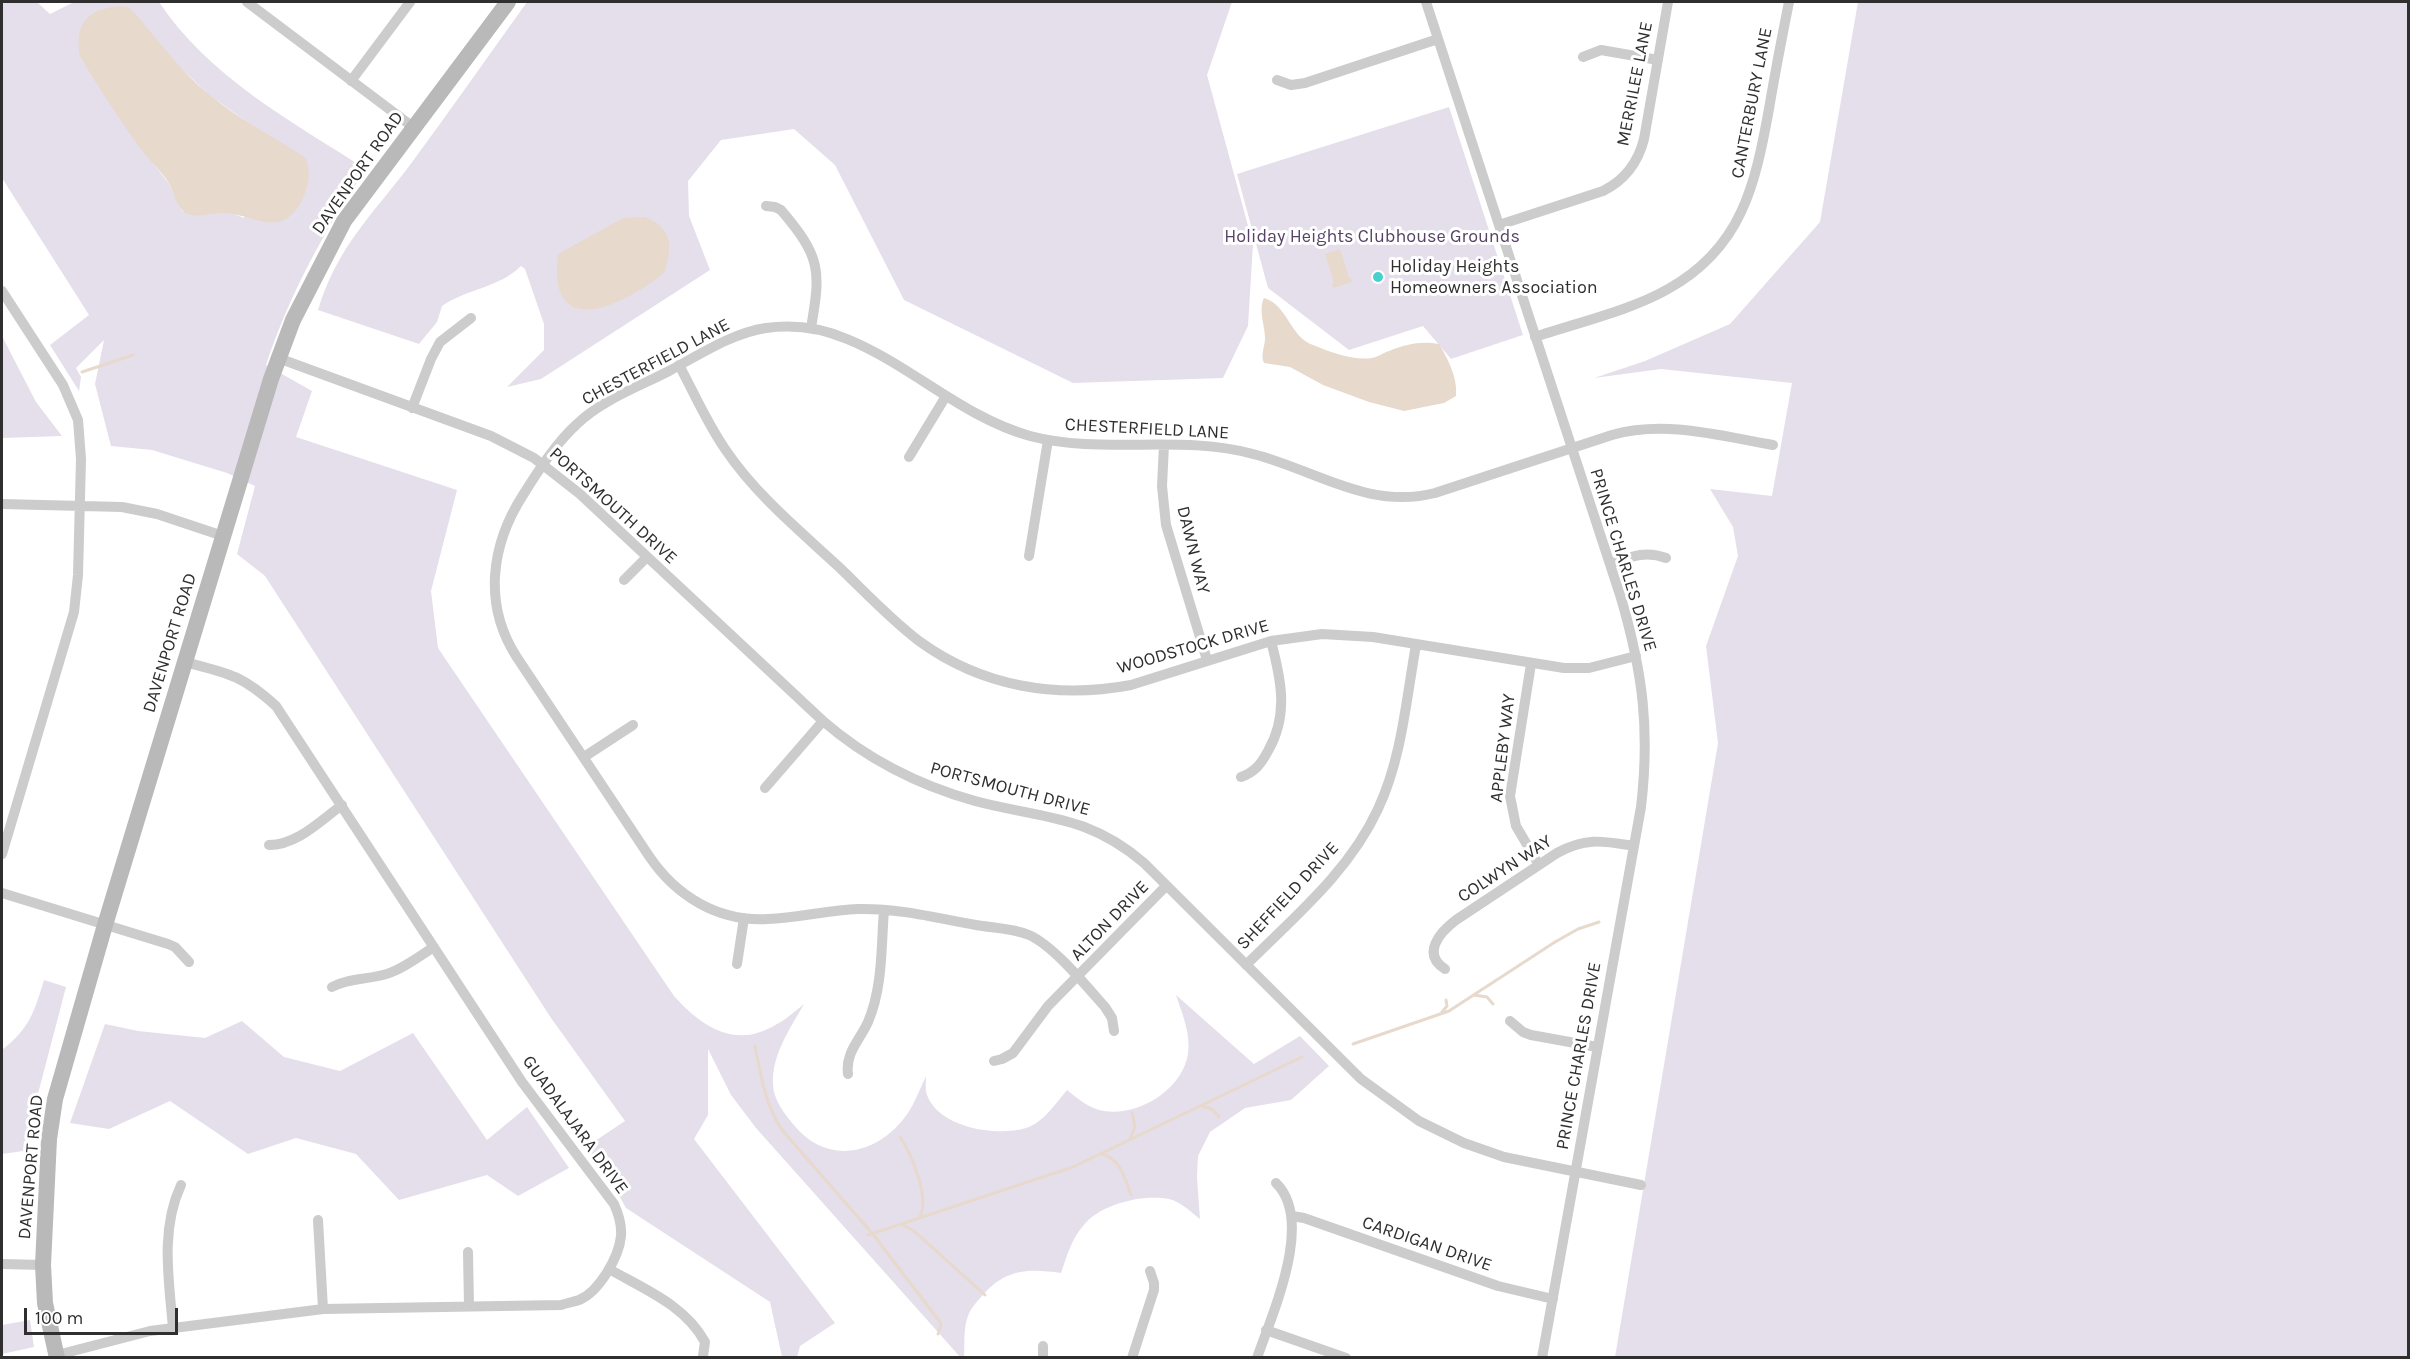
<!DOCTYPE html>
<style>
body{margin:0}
#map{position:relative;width:2410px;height:1359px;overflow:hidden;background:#fff;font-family:Karla,sans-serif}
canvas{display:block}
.frame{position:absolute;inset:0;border:3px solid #2f2f2f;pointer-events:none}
.scale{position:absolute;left:24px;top:1308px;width:154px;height:27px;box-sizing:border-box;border:3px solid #2f2f2f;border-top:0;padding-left:8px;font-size:18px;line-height:21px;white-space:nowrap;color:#2f2f2f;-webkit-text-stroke:4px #fff;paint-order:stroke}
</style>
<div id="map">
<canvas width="2410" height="1359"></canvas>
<div class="frame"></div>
<div class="scale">100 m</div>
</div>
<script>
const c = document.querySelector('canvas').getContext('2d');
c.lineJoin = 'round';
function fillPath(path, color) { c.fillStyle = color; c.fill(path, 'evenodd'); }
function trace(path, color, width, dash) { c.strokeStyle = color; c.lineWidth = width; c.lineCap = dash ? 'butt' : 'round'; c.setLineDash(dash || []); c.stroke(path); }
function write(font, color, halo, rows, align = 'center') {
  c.font = font + ' Karla,sans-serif'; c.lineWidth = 6; c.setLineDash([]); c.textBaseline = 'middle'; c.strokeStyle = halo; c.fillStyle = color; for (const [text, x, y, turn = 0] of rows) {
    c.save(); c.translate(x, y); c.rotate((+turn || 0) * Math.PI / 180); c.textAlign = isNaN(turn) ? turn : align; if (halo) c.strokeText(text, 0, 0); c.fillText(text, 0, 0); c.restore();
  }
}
fillPath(new Path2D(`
 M2,2H37L50,14L74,2H159C208,76 292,122 366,169C324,231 290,293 266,365L312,391L296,437L457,490L431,591L438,648L674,996C702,1027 736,1050 777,1024C787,1019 795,1011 804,1004C790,1029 772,1054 773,1084C773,1099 784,1113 793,1124C827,1167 879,1155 908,1113C915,1102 920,1089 926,1076C926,1082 925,1090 927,1095C939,1128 997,1137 1026,1128C1043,1123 1056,1103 1067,1090C1077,1098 1086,1106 1099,1110C1135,1119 1182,1091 1188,1054C1191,1033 1182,1014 1176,995L1254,1064L1300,1036L1329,1066L1291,1100L1245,1108L1210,1132L1198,1156L1197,1177L1200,1219C1192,1213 1180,1201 1169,1199C1142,1194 1100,1204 1083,1226C1071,1240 1067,1256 1061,1273C1028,1268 1004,1269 981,1297C977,1302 970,1309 968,1316C963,1329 965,1344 964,1357L961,1358L756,1128L731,1095L708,1049V1115L694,1139L835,1323L800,1346L797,1357H782L770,1302L626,1208L612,1183L586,1147L625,1121L551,1018L265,576L237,554L255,486L227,473L152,450L111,446L95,384L104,340L76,368L81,377L79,391L50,345L89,315L2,178ZM129,7L167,55L208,94L268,137L244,218L232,213L216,212L202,215L182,211L168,182L146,155L80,57Z
 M527,2H1232L1207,75L1253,244L1248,326L1223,378L1073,383L904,300L835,165L794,129L721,140L688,181L689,216L710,270L541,379L507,387L544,350V324L525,269L521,266C499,288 466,289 442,306L437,322L419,344L318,310C337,247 372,215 410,165C450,111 488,56 527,2Z
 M1858,2H2408V1357H1615L1718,743L1706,646L1738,556L1733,527L1710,489L1772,496L1792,383L1661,369L1594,378L1645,361L1730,324L1820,222Z
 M1449,107L1523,335L1451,359L1423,326L1349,350L1268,288L1237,174Z
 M2,336L36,402L62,436L2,438Z
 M44,980L66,987L23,1151L2,1154V1050C29,1029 34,1013 44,980Z
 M242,1021L284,1057L340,1071L413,1033L487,1140L527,1107L569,1168L518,1196L487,1175L399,1200L356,1154L296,1138L248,1154L170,1101L109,1129L70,1123L105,1024L138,1031L205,1038Z
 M30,1320L34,1347L2,1354V1325Z`), '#e5dfeb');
fillPath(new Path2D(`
 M120,6L129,7C156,36 178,70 210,95C240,120 274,137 306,158C311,175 309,186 301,202C281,239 255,215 225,213C213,212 195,220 184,212C176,206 173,189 167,180C161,172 153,164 146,156C122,124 101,90 80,57C74,24 87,9 120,6Z
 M645,217C673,228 673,247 664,273C623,306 547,343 558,254L623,218Z
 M1340,249L1349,278H1351L1352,282L1333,288L1332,284L1334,283L1325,254Z
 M1264,298C1287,304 1290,337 1313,345C1330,352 1354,361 1372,358C1378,357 1383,353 1389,351C1407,344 1420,341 1439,344C1448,359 1458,378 1456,396L1444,403L1404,411L1369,402L1323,385L1290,367L1264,363C1260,355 1265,347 1265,338C1265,325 1258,310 1264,298Z`), '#e8d9cd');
trace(new Path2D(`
 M82,372L133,355
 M1474,995L1487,997L1493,1004
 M1442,1012L1447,1006L1446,1000
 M1353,1044L1449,1011L1555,942L1578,929L1599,922
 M755,1046C761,1076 765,1104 782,1130L872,1233L940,1322L941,1325L938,1334
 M1201,1106L1212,1109L1219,1117
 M900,1137C911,1153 930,1198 920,1216
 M1130,1139L1135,1127L1132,1113
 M1102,1154C1121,1159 1125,1179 1131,1195
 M902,1224L914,1231L985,1295
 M868,1235L1073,1167L1302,1057`), '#e8d9cd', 3);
trace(new Path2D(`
 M247,2L413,127
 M1426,2L1621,598C1643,673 1650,730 1641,807L1542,1358
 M1583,57L1601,50L1658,60
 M1277,80L1291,85L1305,83L1438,39
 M351,81L410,2
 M766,206L775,207L781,210C821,257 821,270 811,328
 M1499,225L1603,191C1625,180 1638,163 1644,139L1668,2
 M2,291L63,385L78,420L81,459L78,575L74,612L2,854
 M1535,337C1576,323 1632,310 1668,289C1742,248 1755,185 1769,109C1775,73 1782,37 1789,2
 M278,358L491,436L534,458L580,494L823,721C868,760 918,785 975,801C1043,819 1087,814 1144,863L1361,1079L1419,1121L1464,1143L1504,1157L1641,1185
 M679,365C694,393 707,423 725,449C756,495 799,530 839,567C865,592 890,619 919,641C982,687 1057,699 1131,685L1271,641L1322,634L1373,637L1564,668H1589L1636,656
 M412,408L431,359L440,342L471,318
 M1164,445L1162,486L1166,525L1207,660
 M909,457L946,396
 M2,504L122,507L157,514L223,536
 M1029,556L1048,440
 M1610,564C1630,557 1645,550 1666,558
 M624,580L647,557
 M1531,664L1510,796L1516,826L1539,865
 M584,757L633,725
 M1241,777C1255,772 1261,764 1268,751C1289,715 1281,679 1271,641
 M765,788L823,721
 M269,845C297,845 320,821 342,805
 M2,893L168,944L175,947L189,962
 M737,964L744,918
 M1246,965C1294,917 1349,872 1378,809C1402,758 1406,700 1416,645
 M1445,969C1421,954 1440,932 1456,920L1557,853C1586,837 1603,841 1634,846
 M332,987C350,977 373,980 392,972C407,966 421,955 434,947
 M1510,1021L1523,1032L1531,1035L1597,1047
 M1114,1031L1112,1018L1105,1007C1086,986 1054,946 1029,935C1013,928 993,928 976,925C937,918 898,908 858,909C828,910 798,918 768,919C718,922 676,896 649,856L516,656C483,604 491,545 523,495C538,471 556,443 577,424C602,400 638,387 669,371C699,355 732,333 766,328C794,324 821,328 847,339C911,365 962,417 1030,436C1102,455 1181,434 1253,454C1316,470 1368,510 1435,493L1612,435C1666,420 1720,436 1773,445
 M994,1061L1002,1059L1013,1053L1048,1006L1166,886
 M848,1074C845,1053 860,1040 868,1022C883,987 881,947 884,910
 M1292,1216L1304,1218L1498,1286L1553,1299
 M318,1220L323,1309
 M468,1252L469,1306
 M2,1264L43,1265
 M609,1269C644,1289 685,1305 705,1342L703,1356
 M173,1328C169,1280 160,1230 181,1185
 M1266,1330L1346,1358
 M57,1355L150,1331L323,1309L561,1305C567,1303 573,1302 579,1300C599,1292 619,1257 621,1236C622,1224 619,1215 614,1204L522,1082L276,706C242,675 228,673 185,662
 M1043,1358V1346
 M1132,1358L1154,1290V1283L1150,1271
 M1257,1358C1272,1314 1315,1221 1276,1183`), '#ccc', 10);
trace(new Path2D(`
 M57,1358L45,1303L43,1265L49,1139L55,1099L105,925L271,379L293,320L344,221L508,2`), '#b9b9b9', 16);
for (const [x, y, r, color] of [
 [1378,277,6,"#47d0ce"]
]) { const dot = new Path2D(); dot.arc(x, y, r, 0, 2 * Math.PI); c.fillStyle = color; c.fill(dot); trace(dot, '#fff', 2); }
write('18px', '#2f2f2f', '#fff', [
 ["MERRILEE LANE",1635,84,-79],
 ["CANTERBURY LANE",1752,103,-79],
 ["DAVENPORT ROAD",358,173,-55],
 ["CHESTERFIELD LANE",656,362,-28],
 ["CHESTERFIELD LANE",1147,429,3],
 ["PORTSMOUTH DRIVE",613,506,42],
 ["DAWN WAY",1193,550,76],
 ["PRINCE CHARLES DRIVE",1623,560,73],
 ["DAVENPORT ROAD",170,643,-73],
 ["WOODSTOCK DRIVE",1193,647,-16],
 ["APPLEBY WAY",1503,748,-83],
 ["PORTSMOUTH DRIVE",1010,789,15],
 ["COLWYN WAY",1505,869,-33],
 ["SHEFFIELD DRIVE",1288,896,-47],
 ["ALTON DRIVE",1110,921,-46],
 ["PRINCE CHARLES DRIVE",1579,1056,-80],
 ["GUADALAJARA DRIVE",575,1125,54],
 ["DAVENPORT ROAD",31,1167,-85],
 ["CARDIGAN DRIVE",1427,1244,19]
]);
write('18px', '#574266', '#fff', [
 ["Holiday Heights Clubhouse Grounds",1372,237]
]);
write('18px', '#2f2f2f', '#fff', [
 ["Holiday Heights",1390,267],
 ["Homeowners Association",1390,288]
], 'left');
</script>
